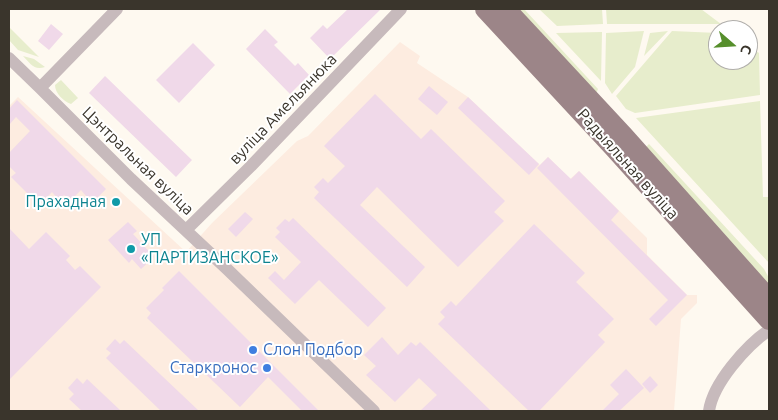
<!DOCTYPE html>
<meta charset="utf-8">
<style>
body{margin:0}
#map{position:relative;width:778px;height:420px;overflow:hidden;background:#fef9f0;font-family:Ubuntu,sans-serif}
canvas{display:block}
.frame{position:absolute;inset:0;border:10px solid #3a352c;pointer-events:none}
.north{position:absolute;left:708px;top:20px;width:50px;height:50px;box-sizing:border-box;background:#fff;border:1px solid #b0aeab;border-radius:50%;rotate:109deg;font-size:14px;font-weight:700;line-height:20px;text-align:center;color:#3a352c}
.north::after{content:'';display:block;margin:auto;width:18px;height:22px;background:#568f2c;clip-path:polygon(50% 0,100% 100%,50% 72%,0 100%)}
</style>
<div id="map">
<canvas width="778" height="420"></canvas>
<div class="frame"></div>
<div class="north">С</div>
</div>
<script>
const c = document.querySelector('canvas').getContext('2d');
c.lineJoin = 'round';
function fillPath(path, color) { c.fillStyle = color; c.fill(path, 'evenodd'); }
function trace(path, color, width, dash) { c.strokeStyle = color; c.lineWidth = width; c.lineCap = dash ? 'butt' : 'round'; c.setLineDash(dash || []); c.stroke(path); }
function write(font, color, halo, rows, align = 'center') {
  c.font = font + ' Ubuntu,sans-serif'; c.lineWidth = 4; c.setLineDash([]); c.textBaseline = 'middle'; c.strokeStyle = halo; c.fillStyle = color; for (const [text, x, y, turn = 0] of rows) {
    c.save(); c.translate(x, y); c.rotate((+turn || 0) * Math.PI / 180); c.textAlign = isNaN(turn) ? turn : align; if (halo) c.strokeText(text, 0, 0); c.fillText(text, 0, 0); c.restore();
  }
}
fillPath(new Path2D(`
 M400,42L420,56L417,63L468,97L540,165L548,157L570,179L579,171L647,238V255L687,295H697V303L681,319L674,411H9V106L18,97L186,252L212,223L297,141L308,136Z`), '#fdece0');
fillPath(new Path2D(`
 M513,9H524L598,89L596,94Z
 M539,9H602L603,24L557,26Z
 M606,9H701L721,24H607Z
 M9,27L39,57L18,50L9,40Z
 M644,31L635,67L612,94L605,83L606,33Z
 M668,31L644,56L650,33Z
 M672,31L718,33V60H748V45L759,53L760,95L635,113L626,109L616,96Z
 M602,32L601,81L556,33Z
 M23,56L34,59L45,67C34,71 30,63 23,56Z
 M61,80L78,98L71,104C63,101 55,93 55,85Z
 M760,101L763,197H769V263L636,118Z
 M649,144L764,269L769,278V290L645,148Z`), '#e7edcc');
fillPath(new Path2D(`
 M348,9H381L330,59L310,38L323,25L327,29Z
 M51,24L63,34L49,50L38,41Z
 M265,29L278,42L274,45L295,66L298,63L309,75L290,94L246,49Z
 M193,43L215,65L179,103L156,80Z
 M105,76L192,160L176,177L89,93Z
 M429,86L448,102L437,115L418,99Z
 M375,94L421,139L431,129L505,201L494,212L504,221L458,267L377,187L360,205L425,267L407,287L314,198L319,192L314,187L323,178L328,183L345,166L324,146Z
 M468,97L539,164L529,175L458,108Z
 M17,100L106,189L92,203L81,190L70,201L64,195L59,200L52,192L39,205L11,177L16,173L9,166V153L30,131L16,117L9,125V109Z
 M548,157L571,179L579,171L619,211L611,220L687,295L656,326L649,319L668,300L537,168Z
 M245,212L253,219L236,237L228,229Z
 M293,218L386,308L368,327L319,280L295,304L268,278L275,271L284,280L301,262L275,237L280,232L276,228L285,219L289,222Z
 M128,222L137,231L133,234L154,257L141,269L132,259L129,263L108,240Z
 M534,224L585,273L576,282L614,319L598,335L605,342L539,411H529L438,324L445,317L440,312L451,301L456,306Z
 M9,228L29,249L46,232L70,256L66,260L75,270L80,266L101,287L9,380Z
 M179,271L319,411H302L268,377L240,407L147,318L151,313L146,308L164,290L162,288Z
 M382,337L398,355L411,342L416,346L420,342L491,411H420L437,395L419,378L395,402L366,375L376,366L364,355Z
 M115,339L120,344L124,340L199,411H161L106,358L111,353L106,349Z
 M626,369L644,388L619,411H602L619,394L610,385Z
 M650,376L658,385L650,393L642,384Z
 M77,378L83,384L87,379L121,411H82L69,399L74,394L68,388Z`), '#f0d9e9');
trace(new Path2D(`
 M9,58L40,88L131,179L227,269L374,411
 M40,88L117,9
 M186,230L251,166L401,9
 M709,411C713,383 746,346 769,330`), '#c7babc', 12);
trace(new Path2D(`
 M485,9L613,147L769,320
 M506,9L624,136L769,299`), '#9c8588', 20);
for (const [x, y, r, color] of [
 [116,202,5,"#0f9aa8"],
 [131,249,5,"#0f9aa8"],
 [253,350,5,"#3f7fe0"],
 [267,368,5,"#3f7fe0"]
]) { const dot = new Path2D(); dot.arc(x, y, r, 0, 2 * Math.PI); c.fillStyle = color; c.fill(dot); trace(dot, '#fff', 2); }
write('16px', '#3a352c', '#fff', [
 ["вуліца Амельянюка",283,109,-46],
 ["Цэнтральная вуліца",138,161,44],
 ["Радыяльная вуліца",628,164,48]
]);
write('16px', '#0d838f', '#fff', [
 ["Прахадная",106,202],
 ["УП",141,240,"left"],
 ["«ПАРТИЗАНСКОЕ»",141,258,"left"]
], 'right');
write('16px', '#366cbe', '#fff', [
 ["Слон Подбор",263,350],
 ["Старкронос",257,368,"right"]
], 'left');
</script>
